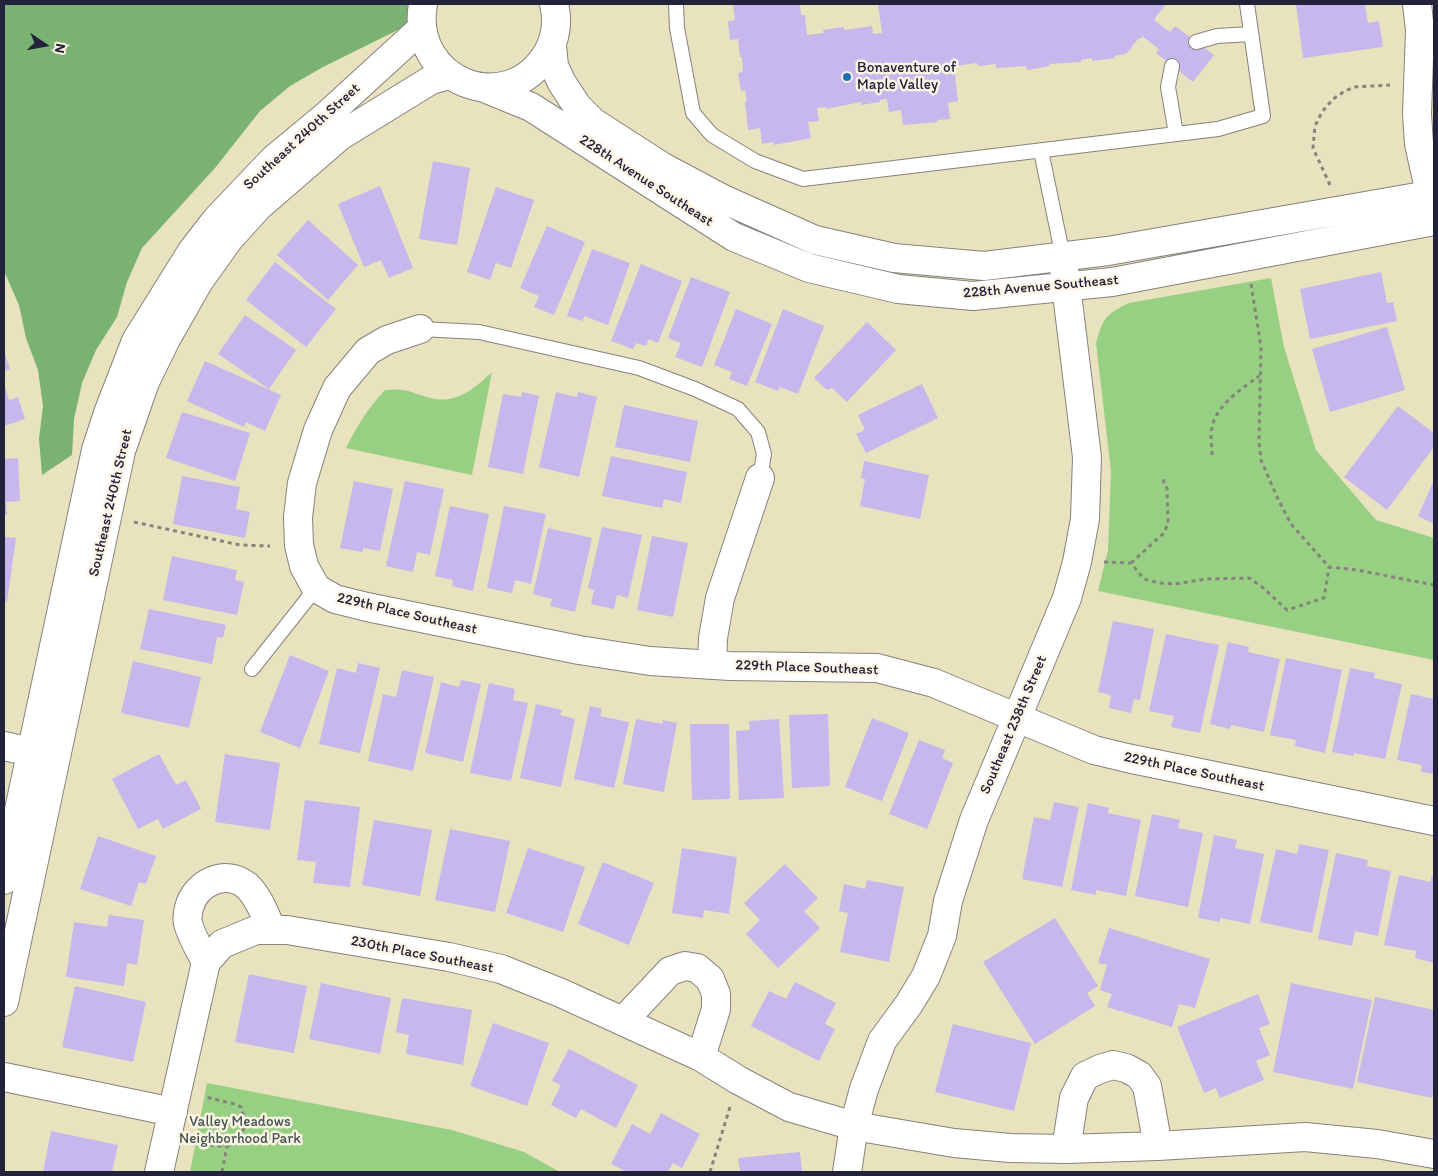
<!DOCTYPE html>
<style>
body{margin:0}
#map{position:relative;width:1438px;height:1176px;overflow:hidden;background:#e9e2be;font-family:Itim,sans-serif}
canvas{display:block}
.frame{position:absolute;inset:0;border:5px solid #22223b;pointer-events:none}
.north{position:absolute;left:20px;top:20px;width:50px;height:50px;-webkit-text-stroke:4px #fcf5e5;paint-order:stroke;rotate:102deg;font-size:14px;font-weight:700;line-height:20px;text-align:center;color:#22223b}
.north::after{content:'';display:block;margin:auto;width:18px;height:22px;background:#22223b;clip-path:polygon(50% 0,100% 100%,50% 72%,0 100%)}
</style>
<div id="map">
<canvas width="1438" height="1176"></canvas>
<div class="frame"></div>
<div class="north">N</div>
</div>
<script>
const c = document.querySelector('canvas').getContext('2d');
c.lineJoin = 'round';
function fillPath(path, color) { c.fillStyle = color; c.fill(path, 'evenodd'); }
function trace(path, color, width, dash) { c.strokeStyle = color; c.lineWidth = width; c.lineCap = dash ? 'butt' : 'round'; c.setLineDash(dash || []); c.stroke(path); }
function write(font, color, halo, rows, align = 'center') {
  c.font = font + ' Itim,sans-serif'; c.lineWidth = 5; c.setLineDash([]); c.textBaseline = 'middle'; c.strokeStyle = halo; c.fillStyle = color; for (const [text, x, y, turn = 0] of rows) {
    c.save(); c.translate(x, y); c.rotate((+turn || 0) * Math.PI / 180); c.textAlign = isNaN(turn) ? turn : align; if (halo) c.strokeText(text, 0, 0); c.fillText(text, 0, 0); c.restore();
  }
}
fillPath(new Path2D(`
 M1271,278L1284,347L1316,450L1376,520L1434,538V660L1098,591L1108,550L1111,471L1096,343C1103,318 1106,314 1129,303Z
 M492,372L472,475L346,448C357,426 368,408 385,390C406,388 407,391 427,397C454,406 473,390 492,372Z
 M207,1083L452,1130L524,1152L560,1172H190Z`), '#97d083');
fillPath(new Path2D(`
 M4,4H434L426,16L323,67L290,86L260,111L215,168L142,248L127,282L117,317L96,350L82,383L74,419L72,455L42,475L39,439L43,406L38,370L26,338L19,305L4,271Z`), '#79b271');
fillPath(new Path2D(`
 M733,4H800L801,15H805L807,35L824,33L823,30L844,27V30L872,26L873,34L882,33L878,4H1166L1155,18V21L1170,32L1175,26L1214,55L1193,82L1156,53L1159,49L1142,36L1141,39L1139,38L1126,54L1114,56L1115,58L1092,61V58L1081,60V62L1049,64L1050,66L1027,70L1026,66L996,68V64L978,66L977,63L954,66L958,101L948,103L950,119L937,120L938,122L903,125L901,110L889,112L887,99L880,100V102L861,105V102L826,109V107L817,108L819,121L808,122L811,138L774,145V142L762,144L760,128L748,130L745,102H747L745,90L741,91L738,73L743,72L742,57H740L738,39L730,40L728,21L735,20Z
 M1296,4H1365L1368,23L1379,21L1383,47L1303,58Z
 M433,161L470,168L457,245L419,239Z
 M380,186L413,268L389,278L381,260L364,267L338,204Z
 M496,187L534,200L511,268L496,263L490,280L467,272Z
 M308,220L358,265L328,300L277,255Z
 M547,226L585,242L554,315L534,307L539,296L520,288Z
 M592,249L630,263L608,325L584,316L583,321L567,316Z
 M275,262L336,309L306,347L246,300Z
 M641,264L682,281L658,343L649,339L646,346L636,343L633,349L611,341Z
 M1381,272L1387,303L1393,302L1397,321L1310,339L1300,289Z
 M691,277L730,292L702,367L675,357L681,343L668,338Z
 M736,309L772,324L747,386L729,379L732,372L714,365Z
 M783,309L824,326L798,394L780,387L778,391L755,382Z
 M245,315L296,350L269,389L218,354Z
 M867,322L896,350L847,402L832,388L827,390L814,378Z
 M1387,327L1405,390L1330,412L1312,349Z
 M4,351L10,369L4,371Z
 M205,361L281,395L265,431L246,422L244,427L187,401Z
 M4,383L9,400L18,397L25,419L4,426Z
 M922,384L938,418L866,453L856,434L865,430L858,415Z
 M522,392L539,396L523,474L488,467L503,394L521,397Z
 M556,392L577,397L578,392L597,397L579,477L539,467Z
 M624,405L698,421L690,462L615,447Z
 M1398,406L1434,433V447L1387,510L1344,477Z
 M182,412L250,433L235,481L166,458Z
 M611,456L687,472L681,503L664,499L662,508L602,496Z
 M18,458L20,501L6,502L7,515H4V459Z
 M864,461L929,475L920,519L860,506L865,479L861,478Z
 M182,476L240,487L236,509L250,512L245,538L173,524Z
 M1434,480V524L1418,516Z
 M354,481L393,489L380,551L363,548V552L340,548Z
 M405,481L444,489L430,555L417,552L413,572L386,566Z
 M450,506L489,514L473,591L452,586L453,580L435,576Z
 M504,506L546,514L531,584L515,580L512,593L487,588Z
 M602,527L642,535L628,598L617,595L614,609L591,604L594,590L588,588Z
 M548,528L592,538L575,612L550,606L552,599L533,594Z
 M652,536L688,543L673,617L637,610Z
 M4,537L16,538L7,602L4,601Z
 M172,556L237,570L235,580L244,582L237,615L163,600Z
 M149,609L226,625L223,638L217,637L212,664L140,649Z
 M1113,621L1154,629L1140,700L1134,699L1131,713L1109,708L1111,695L1098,692Z
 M1166,634L1219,645L1200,733L1171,727L1174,716L1149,711Z
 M1228,642L1249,647L1248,652L1280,659L1264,732L1231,725L1230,729L1210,724Z
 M290,655L329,671L300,748L260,732Z
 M1286,658L1342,670L1325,753L1295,746L1296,740L1270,735Z
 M133,661L201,677L189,728L121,713Z
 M358,663L380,668L360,753L319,744L337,668L356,673Z
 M1350,668L1375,673L1374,678L1402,684L1385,759L1354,753L1353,756L1332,752Z
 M402,670L434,677L413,771L368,761L383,694L396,697Z
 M461,680L481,684L463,762L425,753L441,682L459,687Z
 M489,683L515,689L513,700L528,703L511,781L470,773Z
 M1411,694L1434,699V774L1421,772L1422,765L1397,760Z
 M536,704L562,710L560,715L575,719L561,787L520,778Z
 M590,706L602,709L600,716L629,722L614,788L574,779Z
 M828,714L830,786L792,788L789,715Z
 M872,718L909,733L882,801L845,787Z
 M636,719L662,724L663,720L677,723L664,792L623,784Z
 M779,719L784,798L739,800L736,731L750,730L749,721Z
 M690,724H729L730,799L692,800Z
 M919,740L945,750L942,758L953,763L927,829L889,814Z
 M159,754L176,785L186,780L201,809L163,829L158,819L138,829L112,779Z
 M225,754L280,763L270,830L215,822Z
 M305,800L360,807L350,887L313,883L316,862L297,860Z
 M1054,802L1079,807L1062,887L1022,879L1034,817L1050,820Z
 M1088,803L1109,808L1108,813L1141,820L1126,896L1096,890V895L1071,890Z
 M1152,814L1180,820L1178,828L1203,833L1188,907L1135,896Z
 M374,820L432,830L420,896L362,885Z
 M450,829L510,841L495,912L435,900Z
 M1214,835L1237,840L1235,848L1264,854L1250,924L1220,918V922L1198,918Z
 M98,836L156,856L146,884L139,882L131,906L80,889Z
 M1299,844L1329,850L1312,933L1260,922L1276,849L1297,854Z
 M528,848L585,867L563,932L506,913Z
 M682,848L737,857L729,914L704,910L703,918L672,913Z
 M1336,853L1368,860L1367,866L1391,871L1378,936L1355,931L1352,946L1318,939Z
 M603,862L654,883L629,945L578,924Z
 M785,864L818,898L804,911L820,928L778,968L746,934L760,920L744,903Z
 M1399,875L1430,882L1432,876L1434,877V963L1415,958L1416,951L1384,945Z
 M867,880L904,887L889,962L840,952L848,913L839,911L844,884L865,889Z
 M109,915L144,920L137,965L127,963L124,986L66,977L74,922L107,927Z
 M1055,918L1098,986L1087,993L1095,1006L1035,1044L983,962Z
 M1109,928L1210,959L1195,1008L1179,1004L1172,1027L1107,1007L1112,994L1100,990L1107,965L1098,963Z
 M249,974L307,986L294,1053L235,1042Z
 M795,982L836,1003L825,1024L835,1029L819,1061L751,1026L769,991L786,999Z
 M321,983L391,998L380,1054L309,1039Z
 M1291,983L1372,1000L1353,1089L1273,1072Z
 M75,986L146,1002L133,1062L62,1047Z
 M1258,994L1270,1024L1259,1028L1270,1055L1256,1061L1264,1080L1220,1098L1216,1088L1204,1093L1177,1027Z
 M1375,997L1434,1010V1085L1432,1098L1357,1082Z
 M402,998L472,1010L463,1065L406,1054L409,1035L396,1032Z
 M493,1023L549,1043L527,1106L470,1086Z
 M953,1024L1031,1043L1014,1111L935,1092Z
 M569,1049L638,1085L616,1128L581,1109L576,1118L551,1105L561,1085L552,1081Z
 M661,1113L700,1134L682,1168L673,1163L668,1172H627L611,1164L632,1124L650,1134Z
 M51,1131L118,1145L112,1172H43Z
 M800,1152L802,1172H740L738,1158Z`), '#c6b7ec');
const service = new Path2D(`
 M676,4L677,28L693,113L712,135L755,161L803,179L1218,129L1263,116L1247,4
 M1196,42L1217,36L1251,34
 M1172,66L1168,87L1176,134
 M1041,151L1063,257
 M420,329L479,332L639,368L695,389L738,409L758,432L764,454L760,478
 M252,669L316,588`);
const minor = new Path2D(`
 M423,4C409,81 508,121 548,52C556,37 558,20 554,4
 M1417,4L1420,30L1417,114L1419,144L1434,211
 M552,45L554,66L562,83L577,106L593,122L663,167L723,199L815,240L894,258L984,266L1108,251L1434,194
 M482,87L531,107L734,237L809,268L898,289L973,296L1112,282L1434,221
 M420,329L387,340L368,351L337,388L318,430L302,483L298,517L299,545L304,566L316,588L335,599L367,607L579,650L650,661L730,666L877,668L934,683L1094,750L1127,758L1434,821
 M712,665L713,638L720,598L760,478
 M4,746L49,756
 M4,880L96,450L108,413L136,341L192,251L216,220L274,159L327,115L421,29
 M206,962C200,950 191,936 188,923C187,919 188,912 189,908C195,883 226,868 247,886C259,897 265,915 272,930
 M4,1002L121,451L145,382L166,339L199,281L229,239L258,207L340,136L431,80L449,75
 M623,1021L670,971L685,966L697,968L710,979L716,994V1009L701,1057
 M4,1077L173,1112
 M1066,1149L1074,1098L1085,1076L1100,1069L1113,1065L1126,1068L1139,1075L1147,1086L1158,1146
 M159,1172L206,962L222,944L256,930H287L449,957L501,969L561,993L701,1057L738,1080L789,1107L854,1126L954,1143L1010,1148L1066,1149L1158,1146L1305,1137L1377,1144L1434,1154
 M847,1172L854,1126L864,1089L882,1041L909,1004L926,976L942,936L948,901L974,820L1067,598L1077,562L1085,519L1087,457L1064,269`);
trace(service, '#86827c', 16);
trace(minor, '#86827c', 30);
trace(new Path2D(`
 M1330,185L1313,148L1315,126L1322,112L1333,99L1345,91L1355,87L1390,85
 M1251,284L1261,347L1259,441L1261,460L1278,499L1291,524L1329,567L1357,570L1434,585
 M1212,455C1212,446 1210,435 1212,427C1217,404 1242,389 1259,376
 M134,522L240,545L270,546
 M1104,562L1131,563L1144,579L1159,583L1175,584L1206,579L1249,578L1261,586L1287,610L1324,598L1329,567
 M1131,563L1164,533L1168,523L1167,488L1162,478
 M194,1141C204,1143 216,1147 226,1146C246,1144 246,1121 241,1107L235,1104L205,1097
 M222,1172L227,1146
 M710,1172L730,1107`), '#86827c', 3, [4, 4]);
trace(service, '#fff', 14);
trace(minor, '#fff', 28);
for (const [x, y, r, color] of [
 [847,77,5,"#1f6fb2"]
]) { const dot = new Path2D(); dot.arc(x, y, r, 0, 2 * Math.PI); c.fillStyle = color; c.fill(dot); trace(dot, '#fcf5e5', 2); }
write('15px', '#22223b', '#fcf5e5', [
 ["Bonaventure of",857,68],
 ["Maple Valley",857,85]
], 'left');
write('15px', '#22223b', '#fcf5e5', [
 ["Southeast 240th Street",302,137,-42],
 ["228th Avenue Southeast",646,181,33],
 ["228th Avenue Southeast",1041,287,-5],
 ["Southeast 240th Street",111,503,-77],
 ["229th Place Southeast",407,614,13],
 ["229th Place Southeast",807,668,2],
 ["Southeast 238th Street",1014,725,-67],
 ["229th Place Southeast",1194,772,12],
 ["230th Place Southeast",422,955,11]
]);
write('15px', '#455651', '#fcf5e5', [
 ["Valley Meadows",240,1122],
 ["Neighborhood Park",240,1139]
]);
</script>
